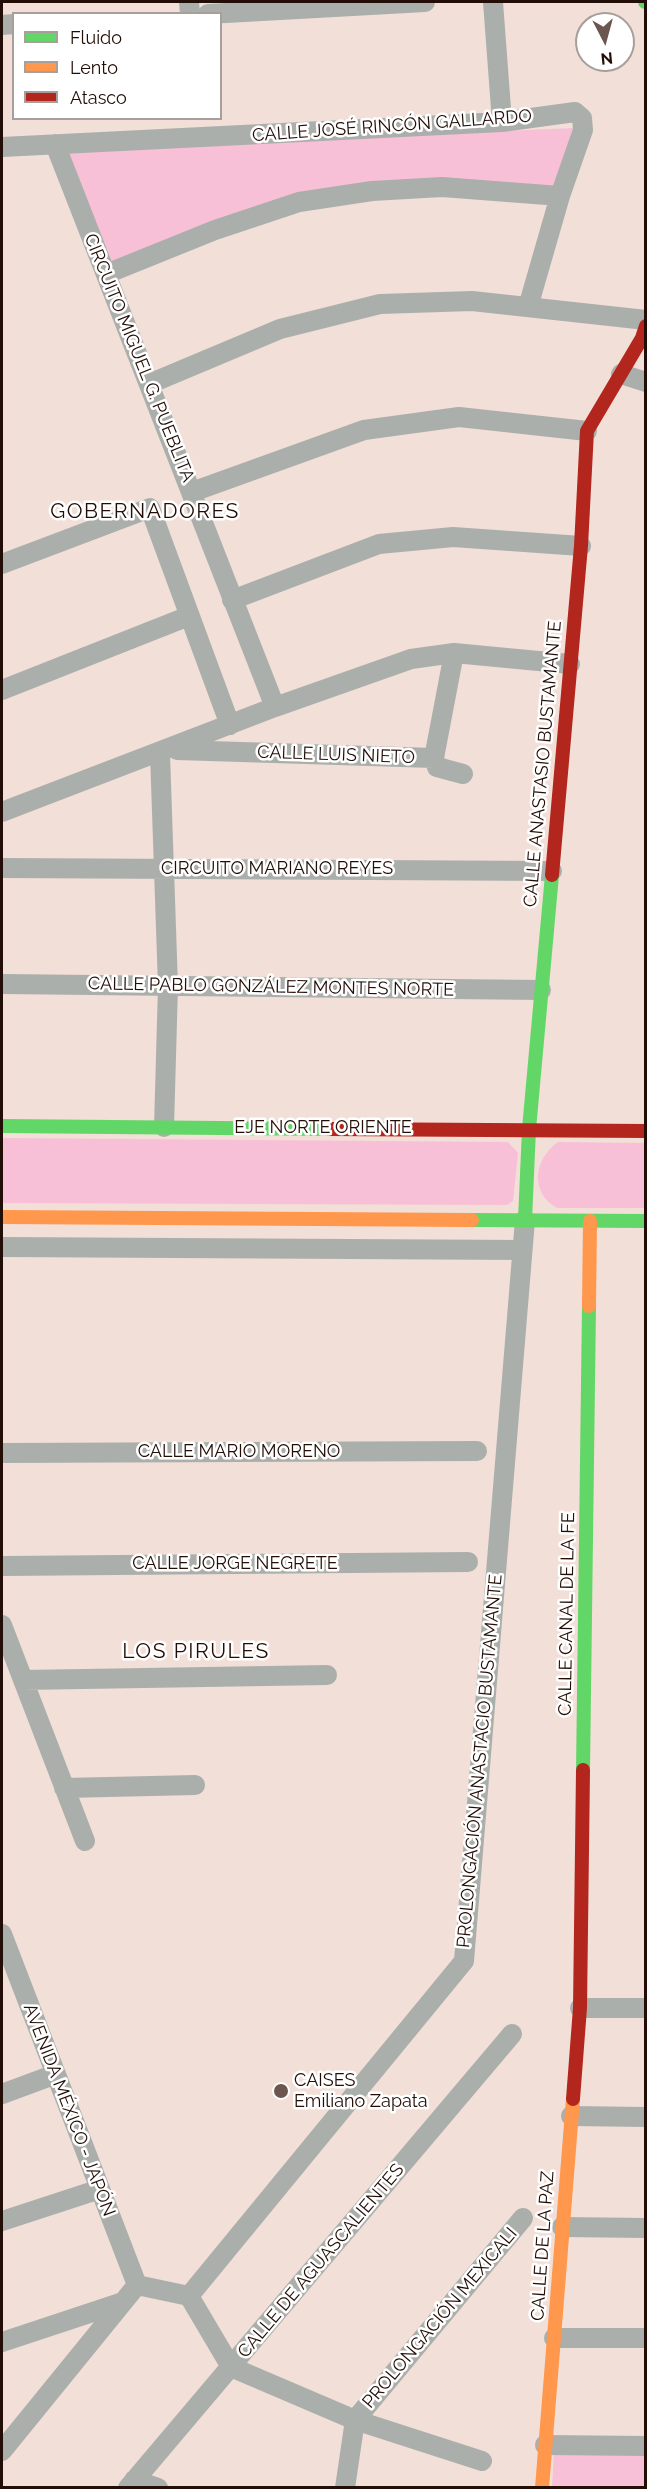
<!DOCTYPE html>
<meta charset="utf-8">
<style>
body{margin:0}
#map{position:relative;width:647px;height:2489px;overflow:hidden;background:#f2dfd7;font-family:Raleway,sans-serif}
canvas{display:block}
.frame{position:absolute;inset:0;border:3px solid #220e06;pointer-events:none}
.legend{position:absolute;left:12px;top:12px;width:210px;height:108px;box-sizing:border-box;background:#fff;border:2px solid #a79f9b;margin:0;padding:8px 10px;list-style:none;font-size:18px;color:#220e06}
.legend li{display:flex;align-items:center;gap:12px;height:30px}
.legend b{width:30px;border:2px solid #a79f9b}
.north{position:absolute;left:575px;top:12px;width:60px;height:60px;box-sizing:border-box;background:#fff;border:2px solid #a79f9b;border-radius:50%;rotate:174deg;font-size:16px;font-weight:700;line-height:24px;text-align:center;color:#220e06}
.north::after{content:'';display:block;margin:auto;width:21px;height:27px;background:#6b574f;clip-path:polygon(50% 0,100% 100%,50% 72%,0 100%)}
</style>
<div id="map">
<canvas width="647" height="2489"></canvas>
<div class="frame"></div>
<ul class="legend">
<li><b style="height:8px;background:#63d668"></b>Fluido</li>
<li><b style="height:8px;background:#ff974d"></b>Lento</li>
<li><b style="height:8px;background:#b3261e"></b>Atasco</li>
</ul>
<div class="north">N</div>
</div>
<script>
const c = document.querySelector('canvas').getContext('2d');
c.lineJoin = 'round';
function fillPath(path, color) { c.fillStyle = color; c.fill(path, 'evenodd'); }
function trace(path, color, width, dash) { c.strokeStyle = color; c.lineWidth = width; c.lineCap = dash ? 'butt' : 'round'; c.setLineDash(dash || []); c.stroke(path); }
function write(font, color, halo, rows, align = 'center') {
  c.font = font + ' Raleway,sans-serif'; c.lineWidth = 5; c.setLineDash([]); c.textBaseline = 'middle'; c.strokeStyle = halo; c.fillStyle = color; for (const [text, x, y, turn = 0] of rows) {
    c.save(); c.translate(x, y); c.rotate((+turn || 0) * Math.PI / 180); c.textAlign = isNaN(turn) ? turn : align; if (halo) c.strokeText(text, 0, 0); c.fillText(text, 0, 0); c.restore();
  }
}
fillPath(new Path2D(`
 M573,128L555,186L435,179L355,185L113,265L65,149Z
 M2,1138L508,1142L518,1153L513,1201L507,1205L2,1203Z
 M558,1142L645,1143V1208H557C529,1192 534,1159 558,1142Z
 M554,2451L645,2454V2487L552,2488Z`), '#f8c0d6');
trace(new Path2D(`
 M189,2L190,14
 M493,2L502,122
 M208,14L425,2
 M2,25L14,24
 M55,144L275,707
 M2,147L502,122L575,112L582,118L583,130L560,196L528,307
 M106,274L215,230L299,202L372,191L442,187L560,196
 M621,374L646,382
 M149,384L280,329L380,304L472,301L646,320
 M192,492L364,430L459,417L587,431
 M2,564L150,508L230,725
 M232,600L379,544L453,537L581,546
 M2,690L189,616
 M177,750L434,758L454,653
 M160,754L168,986L164,1127
 M434,758L437,767L463,774
 M2,812L275,707L411,659L454,653L570,664
 M2,868L552,871
 M2,984L541,990
 M2,1247L522,1250
 M2,1453L477,1451
 M2,1566L468,1562
 M2,1625L85,1841
 M23,1680L327,1675
 M64,1788L195,1785
 M2,1934L137,2285
 M580,2008H646
 M2,2094L56,2074
 M571,2116L646,2117
 M2,2221L100,2189
 M562,2227L646,2228
 M137,2285L189,2296L464,1961L525,1220
 M189,2296L231,2367L355,2420L482,2461
 M554,2338H646
 M2,2342L123,2302
 M545,2445L646,2446
 M2,2451L137,2285
 M134,2480L158,2488
 M128,2488L512,2034
 M345,2488L355,2420L523,2218`), '#abafab', 20);
trace(new Path2D(`
 M645,2H646
 M2,1126L330,1129
 M472,1220L646,1221
 M525,1220L529,1129L552,875
 M583,1770L589,1306`), '#63d668', 14);
trace(new Path2D(`
 M2,1217L472,1220
 M589,1306L590,1221
 M542,2488L573,2099`), '#ff974d', 14);
trace(new Path2D(`
 M552,875L581,546L587,431L642,338L646,326
 M330,1129L646,1131
 M573,2099L580,2008L583,1770`), '#b3261e', 14);
for (const [x, y, r, color] of [
 [281,2091,8,"#6b574f"]
]) { const dot = new Path2D(); dot.arc(x, y, r, 0, 2 * Math.PI); c.fillStyle = color; c.fill(dot); trace(dot, '#fff', 2); }
write('18px', '#220e06', '#fff', [
 ["CALLE JOSÉ RINCÓN GALLARDO",392,126,-4],
 ["CIRCUITO MIGUEL G. PUEBLITA",139,358,68],
 ["CALLE LUIS NIETO",336,755,2],
 ["CALLE ANASTASIO BUSTAMANTE",543,764,-85],
 ["CIRCUITO MARIANO REYES",277,869],
 ["CALLE PABLO GONZÁLEZ MONTES NORTE",271,987,1],
 ["EJE NORTE ORIENTE",323,1128],
 ["CALLE MARIO MORENO",239,1452],
 ["CALLE JORGE NEGRETE",235,1564],
 ["CALLE CANAL DE LA FE",567,1614,-89],
 ["PROLONGACIÓN ANASTACIO BUSTAMANTE",480,1761,-85],
 ["AVENIDA MÉXICO - JAPÓN",69,2110,69],
 ["CALLE DE LA PAZ",543,2246,-86],
 ["CALLE DE AGUASCALIENTES",321,2261,-50],
 ["PROLONGACIÓN MEXICALI",440,2318,-50]
]);
write('18px', '#220e06', '#fff', [
 ["CAISES",294,2081],
 ["Emiliano Zapata",294,2102]
], 'left');
c.letterSpacing = '1.5px';
write('21px', '#220e06', '#fff', [
 ["GOBERNADORES",145,512],
 ["LOS PIRULES",196,1652]
]);
c.letterSpacing = '0px';
</script>
